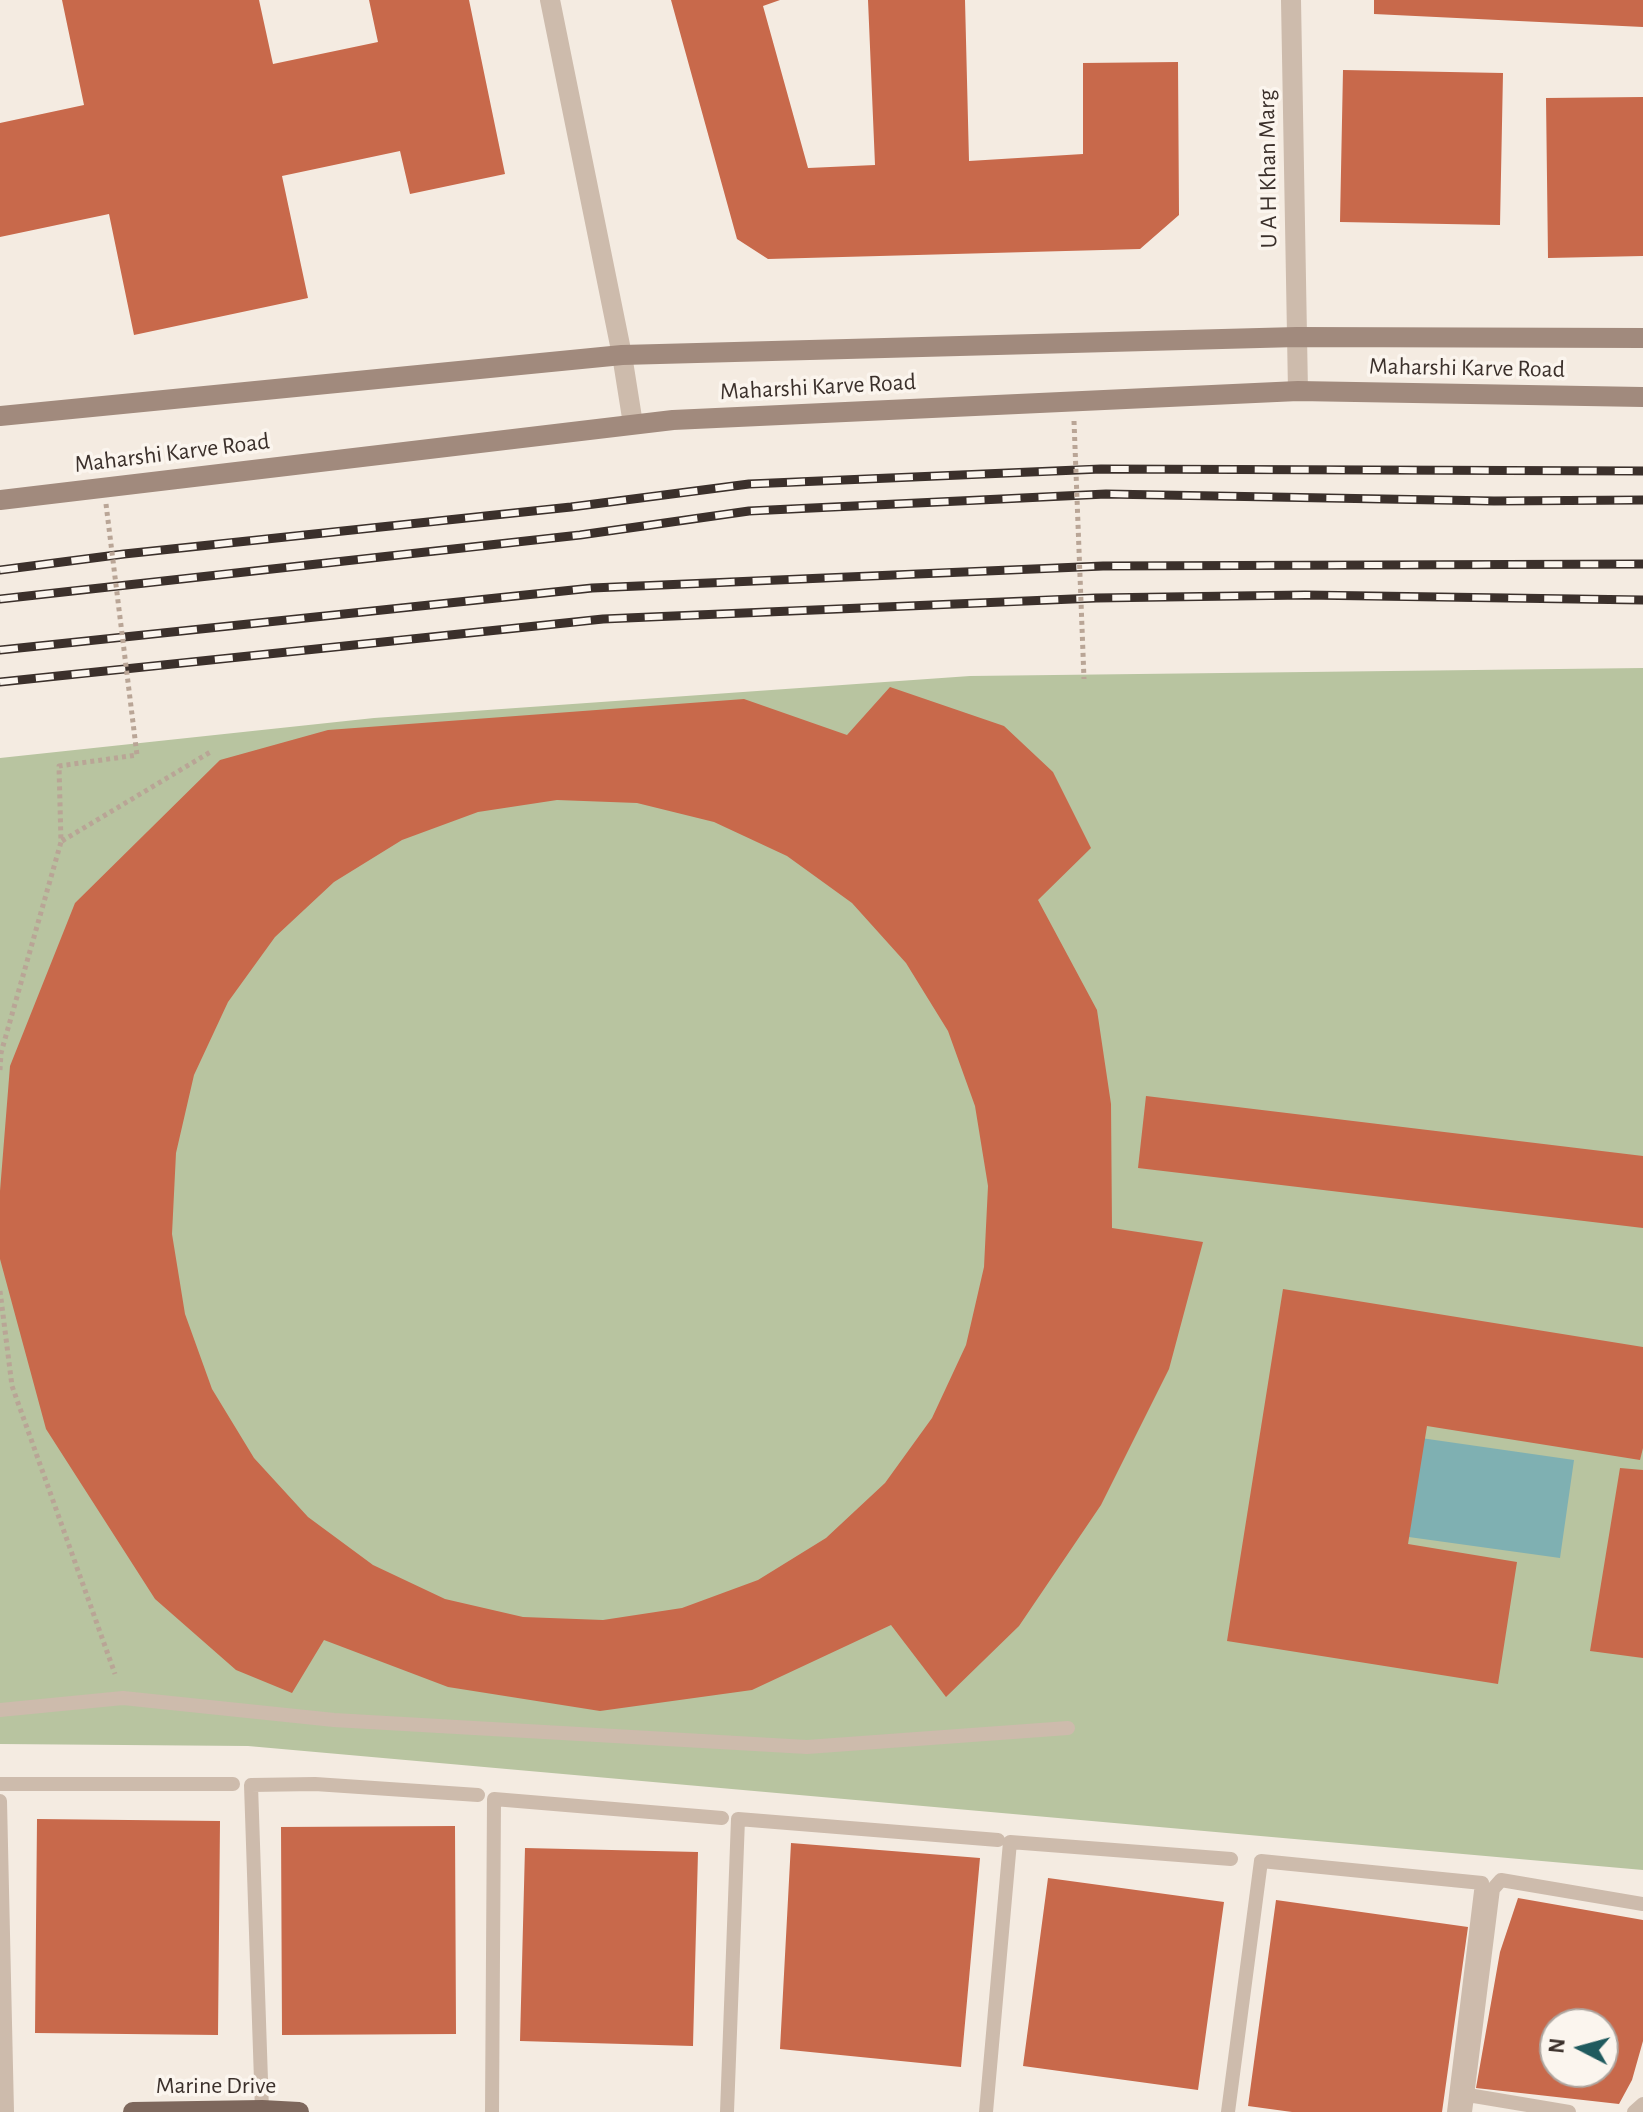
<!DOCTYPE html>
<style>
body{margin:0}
#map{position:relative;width:1643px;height:2112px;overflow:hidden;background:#f4ebe1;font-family:"Alegreya Sans",sans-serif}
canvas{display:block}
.north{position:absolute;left:1539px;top:2008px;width:80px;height:80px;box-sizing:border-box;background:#fbf5ee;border:2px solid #aea6a0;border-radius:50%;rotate:276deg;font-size:22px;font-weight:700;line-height:32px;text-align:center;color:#3b302b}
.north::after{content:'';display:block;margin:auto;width:28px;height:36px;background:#1f5a5e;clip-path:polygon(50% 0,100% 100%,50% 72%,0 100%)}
</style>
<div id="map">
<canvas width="1643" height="2112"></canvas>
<div class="north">N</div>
</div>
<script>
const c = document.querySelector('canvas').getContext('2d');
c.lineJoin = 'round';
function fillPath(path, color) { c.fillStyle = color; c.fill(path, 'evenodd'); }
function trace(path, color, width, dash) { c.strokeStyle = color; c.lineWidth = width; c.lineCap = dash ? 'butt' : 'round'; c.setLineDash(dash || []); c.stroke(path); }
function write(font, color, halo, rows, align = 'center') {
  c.font = font + ' "Alegreya Sans",sans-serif'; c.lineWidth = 7; c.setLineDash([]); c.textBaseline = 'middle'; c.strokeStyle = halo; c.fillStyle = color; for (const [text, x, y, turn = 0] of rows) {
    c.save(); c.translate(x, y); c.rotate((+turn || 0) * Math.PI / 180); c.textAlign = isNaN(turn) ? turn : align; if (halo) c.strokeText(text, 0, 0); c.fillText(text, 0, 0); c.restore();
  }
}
fillPath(new Path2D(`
 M1643,668V1870L248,1746L0,1744V758L374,718L970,676Z`), '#b8c4a0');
fillPath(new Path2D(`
 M1393,1434L1574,1460L1560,1558L1380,1533Z`), '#7fb0b2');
fillPath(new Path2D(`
 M62,0H259L273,64L378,42L369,0H469L505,174L410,194L400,151L282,176L308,298L134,335L109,214L0,237V123L84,105Z
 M671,0H780L763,6L808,168L875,165L868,0H965L969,161L1083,154V63L1178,62L1179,215L1140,249L768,259L737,239Z
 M1374,0H1643V27L1374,14Z
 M1343,70L1503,73L1500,225L1340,222Z
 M1643,97V256L1548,258L1546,98Z
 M890,687L1004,726L1053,772L1091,848L1038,900L1097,1010L1111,1104L1112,1228L1203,1242L1169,1369L1101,1505L1019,1626L946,1697L891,1625L752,1690L600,1711L448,1687L324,1640L292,1693L236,1670L155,1599L46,1429L0,1259V1191L10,1066L75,903L220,760L328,730L744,699L847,735ZM557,800L637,803L714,822L787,856L852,903L906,963L948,1031L975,1106L988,1186L984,1267L966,1345L932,1418L885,1483L826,1538L758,1580L682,1608L603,1620L523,1617L445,1599L373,1565L308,1517L254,1458L212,1389L185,1314L172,1234L176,1153L194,1075L228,1002L275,937L334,882L402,840L478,812Z
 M1146,1096L1643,1156V1228L1138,1168Z
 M1283,1289L1643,1347V1448L1640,1460L1427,1426L1408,1544L1517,1562L1498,1684L1227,1641Z
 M1620,1468L1643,1470V1658L1590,1651Z
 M37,1819L220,1821L218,2035L35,2033Z
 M455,1826L456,2034L282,2035L281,1827Z
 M791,1843L980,1858L961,2067L780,2049Z
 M525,1848L698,1852L693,2046L520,2041Z
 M1048,1878L1224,1902L1198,2090L1023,2066Z
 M1518,1898L1643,1920V2041L1632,2080L1619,2104L1476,2088L1500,1952ZM1555,2024H1603V2072H1555Z
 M1276,1900L1468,1927L1442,2112H1292L1248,2106Z`), '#c8694b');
trace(new Path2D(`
 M62,841L212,751
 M0,1070L1,1053L61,842L59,766L137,755
 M0,1291L12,1386L115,1674`), '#b9a596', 5, [4, 4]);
trace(new Path2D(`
 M0,1710L123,1698L334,1720L807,1747L1068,1728
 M0,1784H233
 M0,1801L7,2112
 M1468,2095L1569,2112
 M262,2110L251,1785L315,1784L478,1795
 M492,2112L494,1799L722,1818
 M727,2112L738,1819L998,1840
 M986,2112L1010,1842L1231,1859
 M1228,2112L1261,1861L1482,1883L1454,2112
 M1465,2112L1493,1889L1501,1880L1643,1904
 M1634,2112L1643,2104`), '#cdbbac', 14);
trace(new Path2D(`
 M550,0L622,355L633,424
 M1291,0L1298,391`), '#cdbbac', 20);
trace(new Path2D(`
 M0,416L622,355L1297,337L1643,338
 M0,500L673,420L1298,391L1643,397`), '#a18a7d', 20);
trace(new Path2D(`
 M133,2112L262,2110L299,2112`), '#7d675c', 20);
const rail = new Path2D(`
 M0,570L124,554L571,507L749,484L1101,469L1643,471
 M0,599L580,535L749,511L1106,494L1494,501L1643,500
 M0,650L592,588L1103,566L1643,564
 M0,682L603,619L1096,598L1305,595L1643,600`);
trace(rail, '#3b302b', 9);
trace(rail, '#fbf5ee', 6, [18]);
trace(new Path2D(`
 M1074,421L1084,679
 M106,504L137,755`), '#b9a596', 5, [4, 4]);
write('24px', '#3b302b', '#fbf5ee', [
 ["U A H Khan Marg",1268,169,-91],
 ["Maharshi Karve Road",1467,368,1],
 ["Maharshi Karve Road",818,387,-3],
 ["Maharshi Karve Road",172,453,-7],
 ["Marine Drive",216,2086]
]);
</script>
